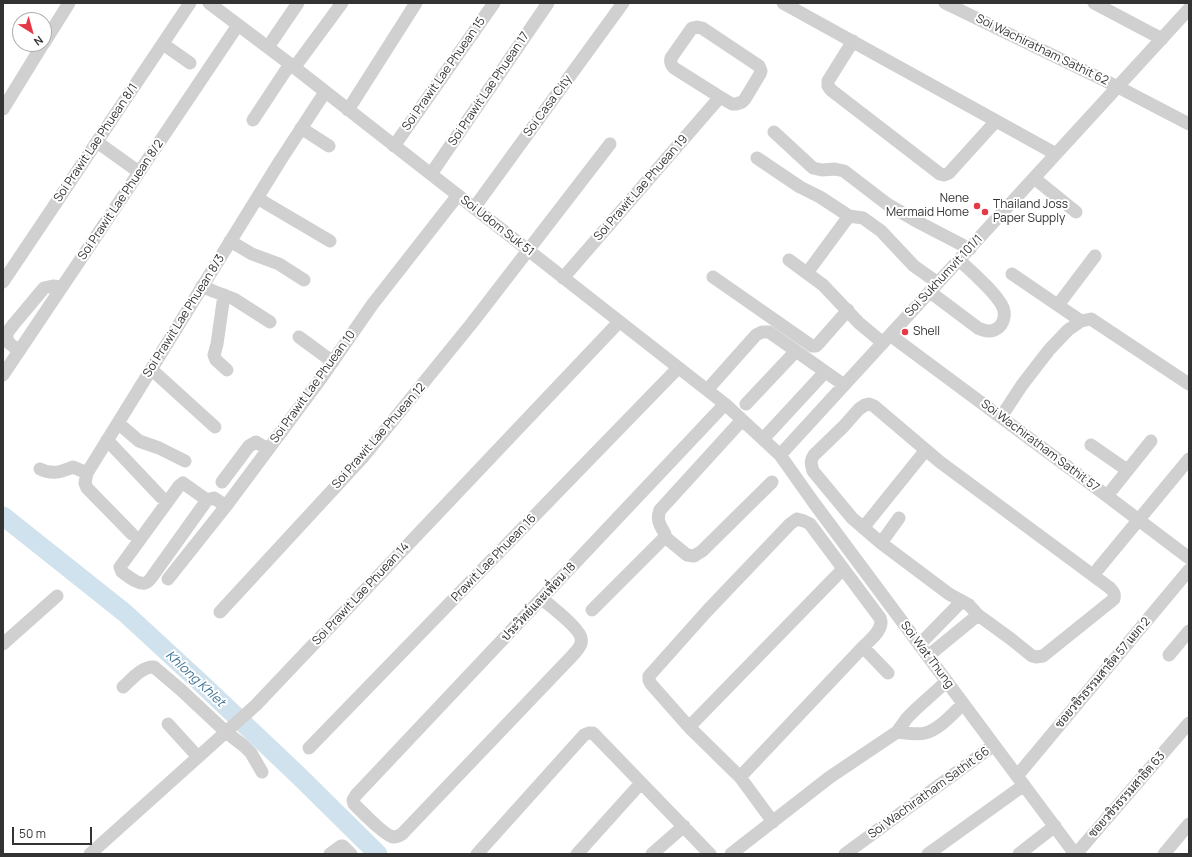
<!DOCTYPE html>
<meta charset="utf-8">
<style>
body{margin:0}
#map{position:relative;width:1192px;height:857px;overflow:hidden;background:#fff;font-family:Manrope,sans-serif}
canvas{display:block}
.frame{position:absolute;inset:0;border:4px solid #333;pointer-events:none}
.north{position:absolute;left:12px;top:12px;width:40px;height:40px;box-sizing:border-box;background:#fff;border:1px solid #adadad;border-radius:50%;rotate:143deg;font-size:11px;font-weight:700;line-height:16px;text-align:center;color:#333}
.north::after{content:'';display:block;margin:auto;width:14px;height:18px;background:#e63946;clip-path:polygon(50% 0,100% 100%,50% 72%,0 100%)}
.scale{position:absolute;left:12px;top:827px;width:80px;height:18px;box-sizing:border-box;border:2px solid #333;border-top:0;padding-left:5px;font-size:12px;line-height:14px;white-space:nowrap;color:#333;-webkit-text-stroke:3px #fff;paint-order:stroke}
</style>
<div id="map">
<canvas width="1192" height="857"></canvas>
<div class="frame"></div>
<div class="north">N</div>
<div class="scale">50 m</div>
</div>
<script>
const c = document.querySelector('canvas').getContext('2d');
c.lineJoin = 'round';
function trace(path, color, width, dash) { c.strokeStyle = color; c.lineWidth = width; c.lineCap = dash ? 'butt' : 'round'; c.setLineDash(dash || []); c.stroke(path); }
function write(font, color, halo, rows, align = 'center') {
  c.font = font + ' Manrope,Sarabun,sans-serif'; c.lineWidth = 4; c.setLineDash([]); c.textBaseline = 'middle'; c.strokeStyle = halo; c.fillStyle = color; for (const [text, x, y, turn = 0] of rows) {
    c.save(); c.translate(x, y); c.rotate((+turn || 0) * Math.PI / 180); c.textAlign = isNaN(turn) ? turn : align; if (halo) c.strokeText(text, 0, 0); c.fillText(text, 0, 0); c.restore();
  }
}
trace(new Path2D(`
 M3,516L125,613L202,684L299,776L378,854`), '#cfe2ee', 19);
trace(new Path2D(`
 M209,3L290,64L725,404L780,455L814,503L1075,854
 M783,3L1056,154
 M945,3L1118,87L1189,124
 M1094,3L1162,39
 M697,27L702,28L759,66L761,71L760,74L745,99L742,102L736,104H732L720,97L674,68C671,65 670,62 671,58L692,28Z
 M853,41L828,81V86L831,90L940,174L944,175L949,173L996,121
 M44,43L69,3
 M163,44L190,63
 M268,47L298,3
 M294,68L342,3
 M3,109L43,44
 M348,110L416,3
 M253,120L290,64
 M301,128L329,146
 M774,132L813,168L822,170L835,169L844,171L887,204L920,223L970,249
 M97,142L139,172
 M394,146L494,3
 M757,158L800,187L820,197L849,216L863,218L881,231L914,266L938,283
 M431,174L548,3
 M1034,178L1076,212
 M257,198L330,241
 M474,208L623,3
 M230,241L252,254L279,264L304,280
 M789,260L823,285L859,323L883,343
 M807,273L849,216
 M1012,274L1081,321
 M713,277L812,346H816L819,343L848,310
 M563,278L720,97
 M3,282L190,3
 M202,286L213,291L234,299L270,322
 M930,292L978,328C985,331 991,333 998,328C1003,324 1005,317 1004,311C1002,298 970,270 959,260
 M224,295L217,344L214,355L216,360L227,370
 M1058,305L1095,256
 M890,335L1107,496L1189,558
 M299,337L333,362
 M19,351L9,343L7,339V333L13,325L44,288L53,286L61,287
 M151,369L215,427
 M3,375L238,25
 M707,390L756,335L762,332H769L796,351L844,385
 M746,404L796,351
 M869,404L874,406L940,462L1110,588C1114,592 1115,594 1114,599L1043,656L1036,657L1032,656L1011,639L978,615L969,605L949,594L881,543L852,518L813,471C811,464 810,461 814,455L843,427L859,409L865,405Z
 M1001,417L1022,385L1049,350L1068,330L1081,321L1091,319L1189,384
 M118,423L139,441L159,448L185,461
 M763,439L825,372
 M107,440L161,497
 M1091,445L1127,470
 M780,455L1189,9
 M40,469C52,475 61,472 73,467L87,473
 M222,482L249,446L256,442L268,449
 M1107,496L1151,441
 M207,500L183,483L179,486L120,567L122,572C127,575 138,585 145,583C149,582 152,577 154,574L207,500L214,498L226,506
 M863,528L925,451
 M132,534L87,488L85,483L87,473L280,161L325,92
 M665,537L687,555L694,556L702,551L772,482
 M881,543L899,518
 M1098,569L1189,459
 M168,579L226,506L322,377L372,305L458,195
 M542,599C551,606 580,629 581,638C583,645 577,650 573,655L402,834C399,836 397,837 393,837C385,836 361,811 354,804L353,800L356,795L725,404
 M592,610L665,537V534C660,525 656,520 660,510L742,420
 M220,612L364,456L472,323L610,144
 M3,644L57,596
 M919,645L962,601
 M863,647L888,673
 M1169,655L1189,631
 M928,656L978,615
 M123,687C131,680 142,666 154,667L180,689L226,732L244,746L251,753L262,772
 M168,724L198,757
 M689,727L843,569
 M897,732C906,733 917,735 925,733C940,729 952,714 963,704
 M309,748L678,368
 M1017,776L1189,570
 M740,777L863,647C870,640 885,629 880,618L810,524L804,521L797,519L790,524L707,611L649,676V680L651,684L689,727L740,777L773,822
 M90,854L256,705L619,322
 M330,854L341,846H343L351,854
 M477,854L584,735L589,733H593L710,854
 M577,854L641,783
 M652,854L684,826
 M731,854L830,777L897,732L907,718L916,709L946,682
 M845,854L994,745
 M928,854L1024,785
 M1019,854L1055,826
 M1076,854L1189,723
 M1164,854L1189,824`), '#d0d0d0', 13);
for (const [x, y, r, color] of [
 [977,206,4,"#e63946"],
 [985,212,4,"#e63946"],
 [905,332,4,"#e63946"]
]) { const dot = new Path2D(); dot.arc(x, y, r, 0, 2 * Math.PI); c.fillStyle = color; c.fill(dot); trace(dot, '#fff', 1.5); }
write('12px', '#333', '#fff', [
 ["Soi Wachiratham Sathit 62",1042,50,26],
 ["Soi Prawit Lae Phuean 15",444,74,-55],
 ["Soi Prawit Lae Phuean 17",489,89,-56],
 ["Soi Casa City",548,106,-54],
 ["Soi Prawit Lae Phuean 8/1",96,143,-56],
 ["Soi Prawit Lae Phuean 19",641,188,-49],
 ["Soi Prawit Lae Phuean 8/2",121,200,-56],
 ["Soi Udom Suk 51",497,226,38],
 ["Soi Sukhumvit 101/1",944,276,-47],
 ["Soi Prawit Lae Phuean 8/3",184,316,-58],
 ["Soi Prawit Lae Phuean 10",313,387,-54],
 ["Soi Prawit Lae Phuean 12",379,436,-49],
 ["Soi Wachiratham Sathit 57",1040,446,37],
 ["Prawit Lae Phuean 16",494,558,-46],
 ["Soi Prawit Lae Phuean 14",361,594,-47],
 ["ประวิทย์และเพื่อน 18",539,602,-47],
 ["Soi Wat Thung",927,655,53],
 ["ซอยวชิรธรรมสาธิต 57 แยก 2",1103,673,-50],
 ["Soi Wachiratham Sathit 66",929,793,-36],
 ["ซอยวชิรธรรมสาธิต 63",1127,795,-49]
]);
write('12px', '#333', '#fff', [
 ["Nene",969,199,"right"],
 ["Mermaid Home",969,213,"right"],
 ["Thailand Joss",993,205],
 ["Paper Supply",993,219],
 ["Shell",913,332]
], 'left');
write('italic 13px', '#3f7597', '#fff', [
 ["Khlong Khlet",195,679,43]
]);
</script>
